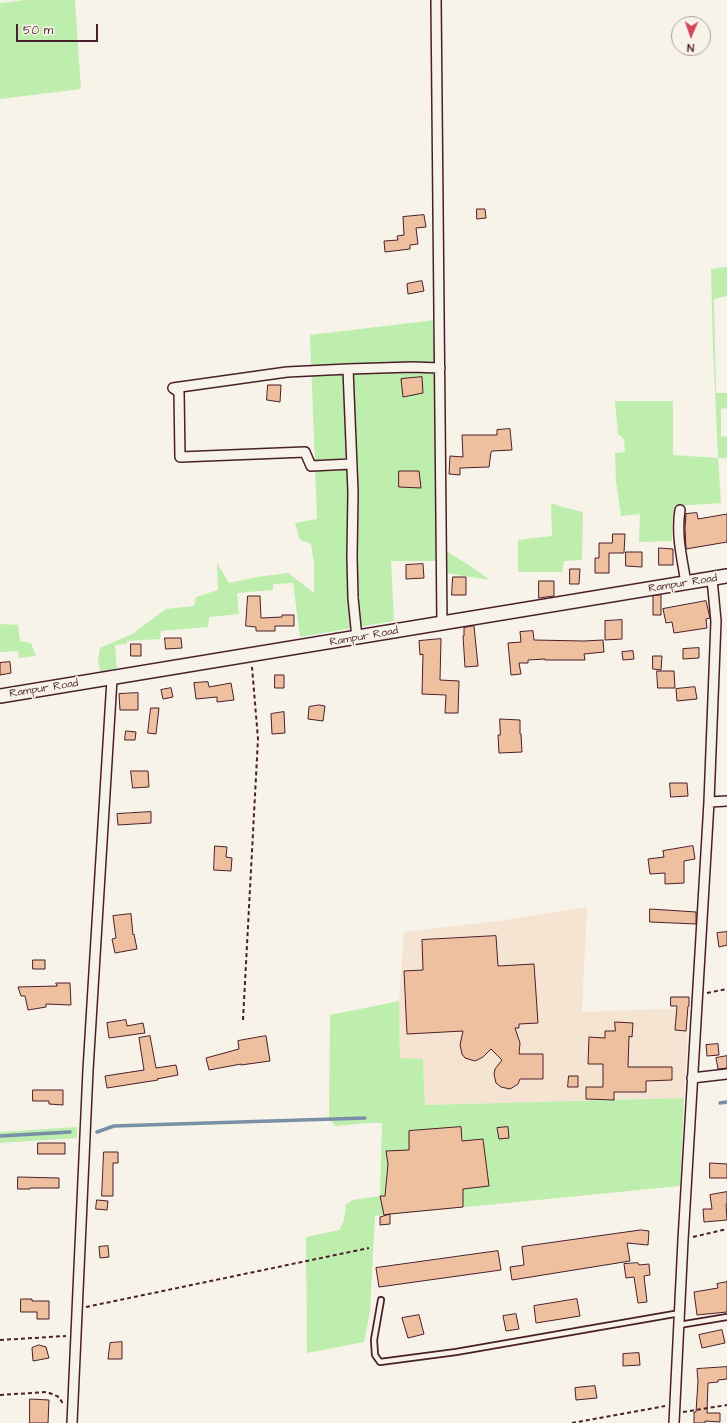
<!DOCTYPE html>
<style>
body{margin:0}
#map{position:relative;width:727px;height:1423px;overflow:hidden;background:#f7f3e8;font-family:"Architects Daughter",sans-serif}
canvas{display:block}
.north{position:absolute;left:671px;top:16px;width:40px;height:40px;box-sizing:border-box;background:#f7f3e8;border:1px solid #b29e9c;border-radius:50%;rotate:182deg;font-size:11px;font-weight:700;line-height:16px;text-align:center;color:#4a1f2b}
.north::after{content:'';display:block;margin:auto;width:14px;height:18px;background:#d1495b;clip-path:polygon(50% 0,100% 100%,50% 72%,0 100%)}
.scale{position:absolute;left:16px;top:24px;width:82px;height:18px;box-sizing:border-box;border:2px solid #4a1f2b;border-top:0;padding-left:5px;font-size:12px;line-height:14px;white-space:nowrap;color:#4a1f2b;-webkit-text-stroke:3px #f7f3e8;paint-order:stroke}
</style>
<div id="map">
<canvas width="727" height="1423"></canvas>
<div class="north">N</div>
<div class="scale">50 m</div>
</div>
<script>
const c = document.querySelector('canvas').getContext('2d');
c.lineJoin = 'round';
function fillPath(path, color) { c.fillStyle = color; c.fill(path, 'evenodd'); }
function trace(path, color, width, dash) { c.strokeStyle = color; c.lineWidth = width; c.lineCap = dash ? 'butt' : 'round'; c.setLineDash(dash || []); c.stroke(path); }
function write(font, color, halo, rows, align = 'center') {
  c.font = font + ' "Architects Daughter",sans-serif'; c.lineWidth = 3.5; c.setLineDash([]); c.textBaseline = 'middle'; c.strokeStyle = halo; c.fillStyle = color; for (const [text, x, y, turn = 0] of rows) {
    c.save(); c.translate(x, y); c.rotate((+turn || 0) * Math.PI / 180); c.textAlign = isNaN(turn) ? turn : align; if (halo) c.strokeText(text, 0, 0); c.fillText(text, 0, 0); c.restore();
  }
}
fillPath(new Path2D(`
 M587,907L582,1012L689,1008L684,1098L425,1105L423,1059H400L399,1001L404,932L498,921Z`), '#f5e4d2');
fillPath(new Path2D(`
 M27,0H75L81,89L0,99V3Z
 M727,267V296L714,299L716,393H727V408L721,409V436L727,437V458H718L721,503L675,506L672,522V541L639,542L640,514L621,516L616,482L615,453L625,452L624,439L618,434L615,401H673V455L718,458L713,349L711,269Z
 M435,320L436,561H391L394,621L300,637L293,583L273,584V590L237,593L239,614L209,617L208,627L161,631L160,639L127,641V644L115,645L117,671L101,674L98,660L100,648L132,634L166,609L194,606L196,597L218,590L217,563L229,583L257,577L288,573L314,593V563L311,544L300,540L295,523L317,519L310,335Z
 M551,503L562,507L583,512L582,560L564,561L562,572H518V540L552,536Z
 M446,551L472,567L490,580L446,573Z
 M0,624L18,625L20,641L31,643L36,656L19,658L18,651L0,652Z
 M399,1001L400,1058L423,1059L425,1105L684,1098L680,1186L375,1216L370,1311L364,1342L307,1353L306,1237L339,1230L344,1220L346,1204L353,1200L380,1196L382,1123H367L335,1126L329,1118L330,1015Z
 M77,1127V1138L0,1143V1132Z`), '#bdeeae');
trace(new Path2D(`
 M720,1103L727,1102
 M97,1132L114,1126L365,1118
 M0,1136L70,1132`), '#798ea7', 3.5);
const building = new Path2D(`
 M477,209H485L486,218L477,219Z
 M424,215L426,227L416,228L418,244L410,245V249L385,252L384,241L398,240L397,236L404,235L403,217Z
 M422,281L424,291L408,294L407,284Z
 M422,377L423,393L403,397L401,379Z
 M268,385H281L280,402L267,400Z
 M510,429L512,450L492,451L491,452L489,467L460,468V475L449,474L450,456L463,457L462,435H497V430Z
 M399,471H419L421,488L399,487Z
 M697,513L698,519L727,514V542L686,549L685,528L686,514Z
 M613,534H625L624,553H609V573H595V558H599V543H612Z
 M659,548L673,549V565H659Z
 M626,552H642V567L626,566Z
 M423,564L424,578L406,579V565Z
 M570,569H580L579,584H570Z
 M453,577H466V595H452Z
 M539,581H554V596L539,598Z
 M661,595V615H653V596Z
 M248,596H260L261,618L282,617V615H294V626H275V631H256V627L246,626Z
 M706,601L710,618L706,619L707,628L674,633L672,622L666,623L663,609Z
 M622,620V639L605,640V621Z
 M474,626L478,666L465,667L463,636H464V628Z
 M533,631L534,640L584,641L603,640L604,652L584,654L585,660H545V659L528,660V663H519L521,674L511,675L508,643L521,642L520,632Z
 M165,638H181L182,648L166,649Z
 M441,639L440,680L459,681L458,713H445L446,695L422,694L423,654L420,655L419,641Z
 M131,644H141V656H131Z
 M699,648V658L683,659V649Z
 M633,651L634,659L623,660L622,652Z
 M653,656H662L661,670L653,669Z
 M10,662L11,673L0,675V663Z
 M657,671H674L675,688H658Z
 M275,675H284V688H275Z
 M208,682L209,687L231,683L234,700L217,702V697L196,699L194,683Z
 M695,687L697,699L677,701L676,689Z
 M171,688L173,697L163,699L161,690Z
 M138,693V710H120L119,694Z
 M319,705L325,706L323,721L308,719L309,707Z
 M151,708H159L156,734L148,733Z
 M284,712L285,733L272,734L271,714Z
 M500,719L520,720V734H521L522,752L499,753L498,735H500Z
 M126,731L136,732L135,740H125Z
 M131,771H148L149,787L133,788Z
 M670,783H687L688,796L671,797Z
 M151,812V823L118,825L117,814Z
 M215,846L227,847L226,857L232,858L231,871L214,870Z
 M693,846L695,859L684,861V883L665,884V873L650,874L648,859L664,857L663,851Z
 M650,909L696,912V924L650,922Z
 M131,914L133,935L134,934L137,949L115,953L112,939L116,938L113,916Z
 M727,932V945L719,947L717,933Z
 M496,936L498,966L534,964L538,1023L519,1024V1028H515L520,1043L519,1054H543V1079H520L518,1084L510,1089L501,1087L496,1083L494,1074L495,1069L502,1060L491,1049L483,1057L475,1061L465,1058L462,1054L460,1045L463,1031L407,1034L404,971L423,970L422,940Z
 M33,960H45V969H33Z
 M56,983H70L71,1005L46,1004V1007L28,1010L25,996H21L18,987L57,986Z
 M671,997H689V1006H688L686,1031L675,1030L677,1006H671Z
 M126,1020L127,1026L143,1023L145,1033L109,1038L107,1023Z
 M615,1022L633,1023L632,1037L629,1036L628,1067H672V1080L646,1081V1092H614V1100L586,1099V1087H603V1064H588L589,1037L605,1038V1031H615Z
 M150,1036L156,1068L176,1065L178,1075L157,1079L158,1080L107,1088L105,1076L144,1070L139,1038Z
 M266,1036L270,1061L241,1065V1064L209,1070L206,1058L239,1049L238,1041Z
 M718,1044L719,1055L707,1056L706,1045Z
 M727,1056V1068L718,1069L716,1058Z
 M569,1076H578V1087H568Z
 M33,1090H63V1105L49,1104V1101H33Z
 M461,1127L462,1141L483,1139L489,1186L463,1189V1207L390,1214V1224L380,1225V1217L390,1214L384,1215L380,1196H385L388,1164L386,1151L409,1150V1131Z
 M508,1127L509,1138L499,1139L497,1128Z
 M38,1143H65V1154H38Z
 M104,1152H118V1163H113V1196H102Z
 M710,1163L727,1164V1178H710Z
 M18,1177L59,1178V1188H30V1189H18Z
 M727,1192V1204H726L727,1220L704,1222L703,1209H712L710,1195Z
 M97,1200L108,1201L107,1210L96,1209Z
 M641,1230L649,1231L648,1245L627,1243L630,1261L512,1280L510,1267L524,1265L522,1247Z
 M108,1246L109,1257L100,1258L99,1247Z
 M498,1251L501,1270L379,1287L376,1268Z
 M638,1263L639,1265L649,1264L650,1275L644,1276L647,1302L638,1303L634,1277L626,1278L624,1264Z
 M727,1282V1312L697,1315L694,1292L718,1288L717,1284Z
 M21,1299H32V1301H49V1319H37V1312H21Z
 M577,1299L580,1316L536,1323L534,1306Z
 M516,1314L519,1329L506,1331L503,1316Z
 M419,1315L424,1334L408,1338L402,1318Z
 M722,1330L725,1343L702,1348L699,1335Z
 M122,1342V1359H108L110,1343Z
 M39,1345L46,1347L49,1358L33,1361L32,1348Z
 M639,1353L640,1365L623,1366V1354Z
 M727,1367V1379L718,1380V1382L708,1383L707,1413H720V1422L705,1421V1423H694V1412H696L698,1381L697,1369Z
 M595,1386L597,1398L576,1400L575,1388Z
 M30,1399L49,1400L48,1423H30Z`);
fillPath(building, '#efc09f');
trace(building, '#4a1f2b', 1);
const service = new Path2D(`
 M381,1300L374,1340L375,1355L380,1362L456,1352L680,1313
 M679,1325L727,1317`);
const minor = new Path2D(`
 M436,0L442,624
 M348,369L287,372L173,388L179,392L180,457L305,452L311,466L351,464
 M680,510C676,535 682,558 686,583
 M357,638L353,598L352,557L353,492L348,369L412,367L440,368
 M709,802L727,801
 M692,1078L727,1074
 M72,1423L88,1070L112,679
 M674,1423L683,1240L709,802L716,621L712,579`);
const secondary = new Path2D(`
 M0,696L727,576`);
trace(service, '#4a1f2b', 8);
trace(minor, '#4a1f2b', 12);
trace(secondary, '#4a1f2b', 16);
trace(new Path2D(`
 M707,993L727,989
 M243,1020L258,739L252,667
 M693,1237L727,1229
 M86,1307L369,1248
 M0,1340L66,1336
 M0,1395L47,1392L59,1397L63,1404
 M683,1412L727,1405
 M572,1423L665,1406`), '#4a1f2b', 2, [4, 3]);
trace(service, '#f7f3e8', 4.5);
trace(minor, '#f7f3e8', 9);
trace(secondary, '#f7f3e8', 13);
write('11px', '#4a1f2b', '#f7f3e8', [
 ["Rampur Road",683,584,-9],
 ["Rampur Road",364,637,-10],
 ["Rampur Road",44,689,-9]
]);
</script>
